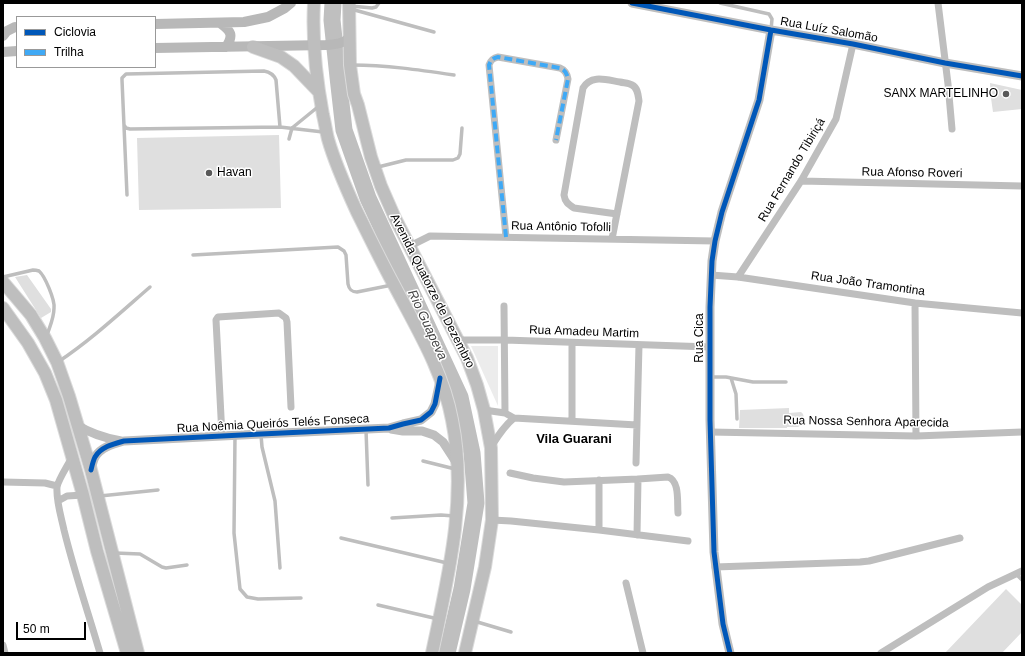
<!DOCTYPE html>
<meta charset="utf-8">
<style>
body{margin:0}
#map{position:relative;width:1025px;height:656px;overflow:hidden;background:#fff;font-family:Helvetica,sans-serif}
canvas{display:block}
.frame{position:absolute;inset:0;border:4px solid #000;pointer-events:none}
.legend{position:absolute;left:16px;top:16px;width:140px;height:52px;box-sizing:border-box;background:#fff;border:1px solid #999;margin:0;padding:5px 7px;list-style:none;font-size:12px;color:#000}
.legend li{display:flex;align-items:center;gap:8px;height:20px}
.legend b{width:20px;border:1px solid #999}
.scale{position:absolute;left:16px;top:622px;width:70px;height:18px;box-sizing:border-box;border:2px solid #000;border-top:0;padding-left:5px;font-size:12px;line-height:14px;white-space:nowrap;color:#000;-webkit-text-stroke:3px #fff;paint-order:stroke}
</style>
<div id="map">
<canvas width="1025" height="656"></canvas>
<div class="frame"></div>
<ul class="legend">
<li><b style="height:5px;background:#0057b8"></b>Ciclovia</li>
<li><b style="height:5px;background:#3fa9f5"></b>Trilha</li>
</ul>
<div class="scale">50 m</div>
</div>
<script>
const ctx = document.querySelector('canvas').getContext('2d');
ctx.lineJoin = 'round';
function paint(path, color) {
  ctx.fillStyle = color;
  ctx.fill(path, 'evenodd');
}
function trace(path, color, width, dash) {
  ctx.strokeStyle = color;
  ctx.lineWidth = width;
  ctx.lineCap = dash ? 'butt' : 'round';
  ctx.setLineDash(dash || []);
  ctx.stroke(path);
}
function drawText(font, color, halo, rows, align = 'center') {
  ctx.font = font + ' Helvetica,sans-serif';
  ctx.lineWidth = 3;
  ctx.setLineDash([]);
  ctx.textBaseline = 'middle';
  ctx.strokeStyle = halo;
  ctx.fillStyle = color;
  for (const [text, x, y, turn = 0] of rows) {
    ctx.save();
    ctx.translate(x, y);
    ctx.rotate((+turn || 0) * Math.PI / 180);
    ctx.textAlign = isNaN(turn) ? turn : align;
    if (halo) ctx.strokeText(text, 0, 0);
    ctx.fillText(text, 0, 0);
    ctx.restore();
  }
}
const green = new Path2D(`
 M471 346H498V406Z`);
const river = new Path2D(`
 M333 3 332 20 338 77 344 130 368 198 460 397 472 453 476 503 462 589 447 653`);
const building = new Path2D(`
 M990 83 1022 90V109L993 112 991 98Z
 M279 135 281 208 139 210 137 138Z
 M27 275 51 309V312L41 318 15 277Z
 M789 408V413L801 412 803 414 804 418V422L801 425 798 427H787V428H739L740 410Z
 M1006 589 1022 605V632L1002 653H945Z`);
const service = new Path2D(`
 M720 3 769 14 772 19 771 30
 M351 6 372 8 376 7 379 3
 M351 9 434 32
 M352 65C386 65 420 70 454 75
 M124 125 126 128 130 129 280 127 323 132
 M289 139 292 128 319 106
 M378 167 406 160H453L458 158 460 154 462 128
 M127 195 122 80V78L126 74 264 71C270 72 274 75 276 80L280 127
 M193 255 338 247 344 251 346 255 348 284C349 289 351 292 357 292L392 285
 M3 277 33 270C36 270 36 270 39 271 45 276 55 300 54 308 54 318 50 326 47 335
 M58 362C91 340 120 313 150 287
 M711 377H726L753 382H786
 M731 378 736 394 737 419
 M366 430 368 485
 M261 435 262 447 275 501 280 568
 M235 436 234 533 240 589 247 597 258 599 301 598
 M423 461 455 469
 M100 496 158 490
 M392 518 441 515 454 516
 M341 538 447 563
 M115 553 140 554 162 567 166 568 187 565
 M1016 574 1022 580
 M378 605 438 619
 M474 621 511 632`);
const minor = new Path2D(`
 M938 3 948 84 952 129
 M801 181 1022 186
 M506 237 489 65C491 60 493 58 498 57L560 68C565 70 567 73 568 79L556 140
 M612 239 639 101C638 95 638 88 632 85 629 83 624 83 620 82 607 80 591 74 583 88L564 195C565 202 568 204 574 208L617 214
 M410 246 430 236 715 241
 M711 275 738 277 915 303 1022 313
 M738 277 801 181 836 119 853 44
 M915 303 916 436
 M504 306 505 413
 M458 340H505L710 347
 M572 343V421
 M484 410 505 413 514 418 637 425
 M710 432 916 436 1022 432
 M222 436 216 320 218 317 279 313 286 318 287 322 291 407
 M491 447C498 436 504 426 514 418
 M72 457C68 465 58 480 57 487 56 501 61 516 64 530 74 571 88 612 100 653
 M636 463 639 345
 M510 473 533 478 564 482 638 479 637 535
 M638 479 668 477C680 481 677 502 678 513
 M599 480V530
 M3 482 45 483 57 486
 M58 501 67 496 83 495
 M492 520 511 521 599 530 688 541
 M715 567 860 562 869 561 960 538
 M626 583 643 653
 M3 645 5 653
 M881 653 988 587 1022 571`);
const tertiary = new Path2D(`
 M632 3 771 30 853 44 945 63 1022 76
 M77 425C91 434 105 438 121 441
 M391 429 403 431H422L434 435 443 442 456 462
 M91 470C92 466 93 461 95 457 101 447 113 444 124 441L261 434 389 428 403 424 421 420 431 412 435 404 440 381
 M730 653 723 624 714 552 710 420V307L712 261 715 241 722 212 759 100 771 30`);
const secondary = new Path2D(`
 M220 23C231 31 234 35 226 47
 M155 24 244 22 268 17 285 8 291 3
 M3 36 7 31 15 27
 M155 48 326 45C335 44 343 44 349 38
 M3 52 17 51`);
const primary = new Path2D(`
 M314 3C312 41 316 78 323 115 325 123 326 131 328 139 335 164 346 188 357 212 369 236 381 261 394 285 417 329 443 371 452 420 468 498 448 577 432 653
 M349 3 350 65 354 94 358 105 371 157 381 186 395 218 467 358 477 385 484 410 491 448 492 520 485 567 465 653
 M253 47 281 57 294 66 319 92
 M3 282 31 315 45 338 57 362 69 396 91 470 138 653
 M3 308 28 343 45 373 56 400 83 495 97 551 127 653`);
const quiet = new Path2D(`
 M506 237 489 65C491 60 493 58 498 57L560 68C565 70 567 73 568 79L556 140`);
const cycleway = new Path2D(`
 M632 3 771 30 853 44 945 63 1022 76
 M91 470C92 466 93 461 95 457 101 447 113 444 124 441L261 434 389 428 403 424 421 420 431 412 435 404 440 378
 M730 653 723 624 714 552 710 420V307L712 261 715 241 722 212 759 100 771 30`);
const markers = [
 [1006,94,4,"#595959"],
 [209,173,4,"#595959"]
];
const streetNames = [
 ["Rua Luíz Salomão",829,30,10],
 ["Rua Fernando Tibiriçá",792,170,-59],
 ["Rua Afonso Roveri",912,173,1],
 ["Rua Antônio Tofolli",561,227,1],
 ["Rua João Tramontina",868,284,8],
 ["Avenida Quatorze de Dezembro",432,291,63],
 ["Rua Amadeu Martim",584,332,2],
 ["Rua Cica",700,338,-90],
 ["Rua Nossa Senhora Aparecida",866,422,1],
 ["Rua Noêmia Queirós Telés Fonseca",273,424,-3]
];
const poiNames = [
 ["SANX MARTELINHO",998,94],
 ["Havan",217,173,"left"]
];
const waterNames = [
 ["Rio Guapeva",427,325,65]
];
const neighbourhoodNames = [
 ["Vila Guarani",574,439]
];
paint(green, '#ececec');
trace(river, '#bfbfbf', 17);
paint(building, '#dfdfdf');
trace(primary, '#dbdbdb', 14);
trace(service, '#bebebe', 3.5);
trace(minor, '#bebebe', 7);
trace(tertiary, '#bebebe', 9);
trace(secondary, '#b8b8b8', 10);
trace(primary, '#bebebe', 12);
trace(quiet, '#3fa9f5', 4, [8, 4]);
trace(cycleway, '#0057b8', 5);
for (const [x, y, r, color] of markers) {
  const dot = new Path2D();
  dot.arc(x, y, r, 0, 2 * Math.PI);
  ctx.fillStyle = color;
  ctx.fill(dot);
  trace(dot, '#fff', 1.5);
}
drawText('12px', '#000', '#fff', streetNames);
drawText('12px', '#000', '#fff', poiNames, 'right');
drawText('italic 13px', '#444', '#fff', waterNames);
drawText('bold 13px', '#000', '#fff', neighbourhoodNames);
</script>
